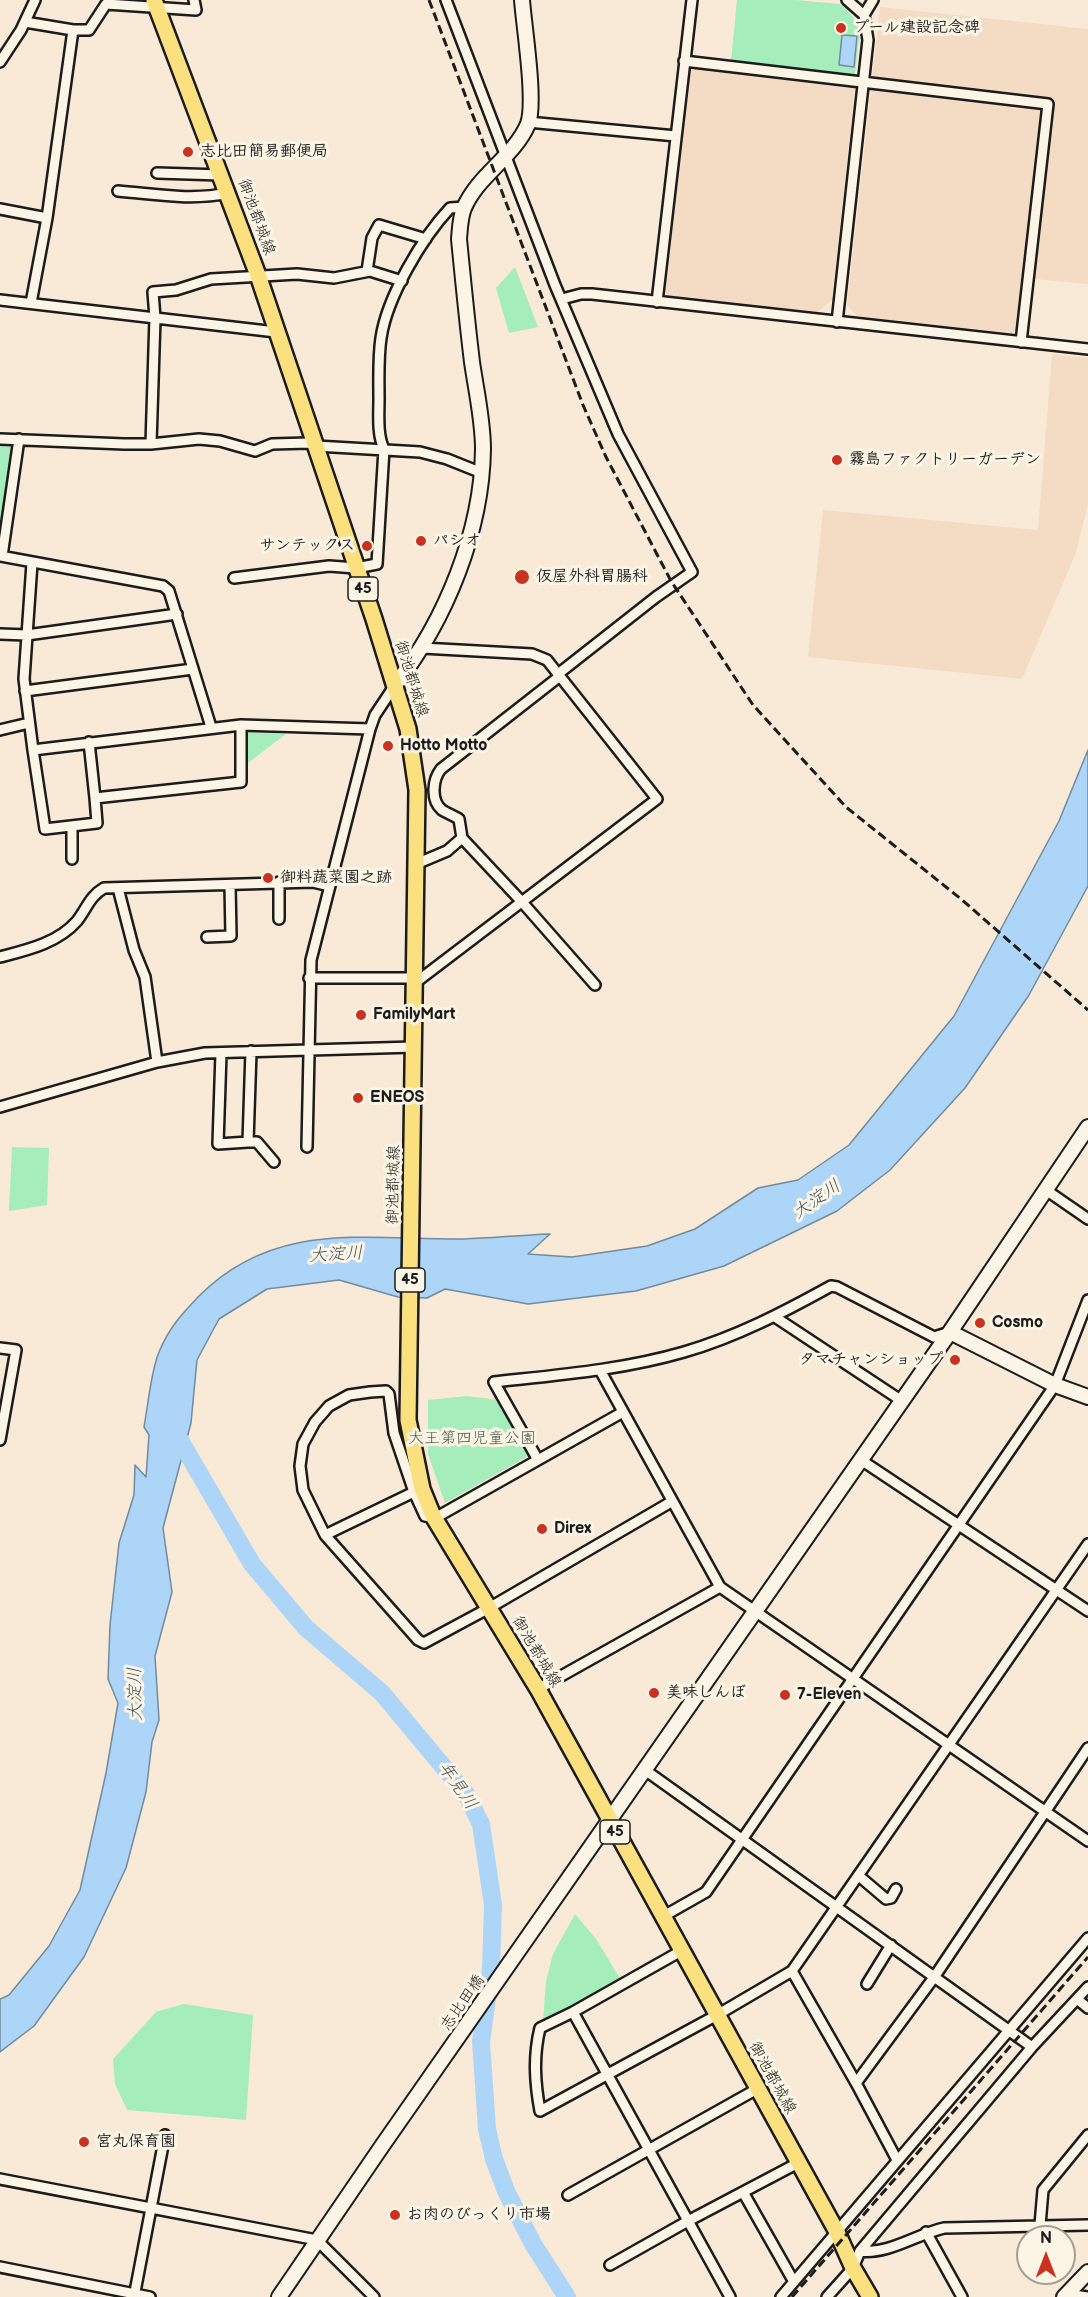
<!DOCTYPE html>
<meta charset="utf-8">
<style>
body{margin:0}
#map{position:relative;width:1088px;height:2297px;overflow:hidden;background:#f8ead6;font-family:"Balsamiq Sans",sans-serif}
canvas{display:block}
.north{position:absolute;left:1016px;top:2225px;width:60px;height:60px;box-sizing:border-box;background:#fcf5e5;border:2px solid #a29e95;border-radius:50%;rotate:0deg;font-size:16px;font-weight:700;line-height:24px;text-align:center;color:#1c1c1c}
.north::after{content:'';display:block;margin:auto;width:21px;height:27px;background:#c8321e;clip-path:polygon(50% 0,100% 100%,50% 72%,0 100%)}
</style>
<div id="map">
<canvas width="1088" height="2297"></canvas>
<div class="north">N</div>
</div>
<script>
const ctx = document.querySelector('canvas').getContext('2d');
ctx.lineJoin = 'round';
function paint(path, color) {
  ctx.fillStyle = color;
  ctx.fill(path, 'evenodd');
}
function trace(path, color, width, dash) {
  ctx.strokeStyle = color;
  ctx.lineWidth = width;
  ctx.lineCap = dash ? 'butt' : 'round';
  ctx.setLineDash(dash || []);
  ctx.stroke(path);
}
function drawText(font, color, halo, rows, align = 'center') {
  ctx.font = font + ' "Balsamiq Sans","Klee One",sans-serif';
  ctx.lineWidth = 6;
  ctx.setLineDash([]);
  ctx.textBaseline = 'middle';
  ctx.strokeStyle = halo;
  ctx.fillStyle = color;
  for (const [text, x, y, turn = 0] of rows) {
    ctx.save();
    ctx.translate(x, y);
    ctx.rotate((+turn || 0) * Math.PI / 180);
    ctx.textAlign = isNaN(turn) ? turn : align;
    if (halo) ctx.strokeText(text, 0, 0);
    ctx.fillText(text, 0, 0);
    ctx.restore();
  }
}
const built = new Path2D(`
 M880 7 1088 29V284L1024 278 1019 327 1011 334 857 316 847 305Z
 M695 67 855 87 832 300 817 313 665 296 690 71Z
 M1052 354 1088 358V505L1075 555 1022 679 808 657 823 510 1038 530Z`);
const green = new Path2D(`
 M737 0H796L839 4 846 9 857 22 860 30 855 75 731 62Z
 M515 267 538 327 509 333 496 288Z
 M0 442H13L15 446 3 527 0 526Z
 M247 732 286 734 244 766V734Z
 M12 1147 49 1148 47 1205 9 1211Z
 M467 1396 499 1400 530 1455 445 1503 428 1454V1400Z
 M575 1914 596 1939 621 1980 543 2022 546 1981 553 1954Z
 M184 2004 253 2015 246 2120 127 2110 115 2084 113 2059 156 2012Z`);
const water = new Path2D(`
 M842 35 857 36 854 67 839 65Z
 M1088 750V886L1029 995 965 1088 890 1170 837 1211 724 1266 636 1291 528 1304 445 1289 427 1298 398 1297 339 1280 267 1289 219 1319 197 1360 191 1423 163 1528 172 1592 155 1656 159 1720 152 1742 146 1792 126 1868 84 1957 34 2026 0 2052V1999L9 1995 49 1946 80 1890 106 1773 118 1703 108 1679 110 1625 119 1543 134 1495 135 1465 146 1477 149 1435 144 1427C148 1405 151 1371 159 1352 169 1328 181 1315 198 1297 275 1219 366 1240 464 1239 492 1238 521 1235 550 1234L528 1254 572 1257 647 1246 695 1229 758 1188 798 1180 849 1145 954 1016 1059 821Z`);
const river = new Path2D(`
 M174 1430 252 1564 306 1628 382 1693 466 1794 481 1824 493 1905 491 1969 481 2042 487 2129 494 2159 506 2191 533 2244 567 2297`);
const street = new Path2D(`
 M446 0 555 285 618 434 692 572 656 597 558 674
 M864 15 873 0
 M25 22 73 30H89L106 4 196 10 194 0
 M684 61 1048 104 1021 342
 M0 62 21 30 35 0
 M528 122 676 136
 M157 173 221 175
 M118 191C155 194 191 201 228 193
 M0 209 47 218
 M367 271 372 238 379 225 426 239
 M562 299 581 294H592L1088 349
 M0 300 276 332
 M657 302 692 0
 M31 303 47 218 73 30
 M837 322 868 40 864 15 847 0
 M0 439 124 444H151L199 439 220 441 255 451 272 444 308 443 316 446 420 452 447 459 482 473
 M151 444 155 318 153 292 176 290 211 279 297 274 334 278 370 271 402 281
 M0 556 163 586 169 591 211 727
 M2 556 19 439
 M32 563 24 679 33 750 241 725 370 729
 M234 578 329 566 356 568 377 564 384 449C377 435 379 414 379 399 379 379 378 358 381 338 387 297 422 238 450 208L464 207
 M0 634 27 635 177 614
 M560 676 441 769C433 779 430 800 442 810 447 813 454 816 459 819L462 838 522 902 595 985
 M25 691 193 669
 M0 730 29 723
 M89 742 95 798 241 782V725
 M33 750 45 829 97 823 95 798
 M72 826V859
 M416 864 447 851 462 838
 M279 882V919
 M118 888 134 950 145 977 157 1062
 M207 937 231 936 230 885
 M0 957C27 950 58 943 77 921 87 908 90 896 104 888L313 882 330 886
 M309 978H415
 M415 983 657 799 547 660 532 654 422 648
 M251 1051 248 1142H257L274 1162
 M221 1053 218 1144 248 1142
 M0 1107 157 1062 205 1053 414 1047
 M307 1147 311 960 370 729 375 715 395 685
 M1046 1190 1088 1219
 M775 1317 902 1401
 M0 1348 16 1350 0 1440
 M600 1370 720 1587 1088 1841
 M538 1460 494 1382C558 1375 622 1370 684 1352 736 1337 784 1312 831 1286L837 1287 934 1337 950 1332
 M861 1460 1088 1611
 M414 1492 425 1516 435 1518 623 1412
 M325 1535 414 1492 394 1433 389 1394 386 1391 370 1392 349 1395 329 1406 315 1422 303 1444 300 1466 303 1490 325 1535 418 1640 424 1643 489 1608 671 1502
 M538 1689 720 1587
 M645 1770 1032 2047
 M859 1876 886 1899 891 1898 896 1889
 M662 1917 706 1892 1055 1385 1088 1300
 M681 1951 573 2012 730 2297
 M792 1971 856 2083 897 2160
 M867 1984 891 1945
 M1077 1999 1088 2008
 M573 2012 540 2028C533 2057 535 2083 540 2111L717 2015 792 1971 1088 1544
 M856 2083 935 1976 1088 1748
 M0 2179 317 2240 374 2297
 M743 2192 794 2282
 M568 2195 757 2089
 M1040 2225 1043 2190 1088 2135
 M926 2232 962 2297
 M860 2251C888 2255 917 2234 944 2228L1088 2225
 M610 2265 688 2221 798 2163
 M0 2267 150 2297
 M1067 2294 1088 2297
 M134 2297 165 2135
 M781 2297 1088 1938
 M827 2297 853 2268 860 2251 1032 2047 1088 1987`);
const secondary = new Path2D(`
 M395 685C446 620 482 531 483 449 483 420 476 390 472 362 467 321 463 280 459 239 460 228 460 218 464 208 478 175 514 157 528 124 536 101 524 27 522 0
 M950 1332 1055 1385 1088 1397
 M279 2297 382 2146 950 1332 1088 1127
 M1064 2297 1088 2272`);
const primary = new Path2D(`
 M154 0 259 278 374 619 408 729 417 790 408 1420 422 1489 433 1516 538 1689 837 2232 853 2268 870 2297`);
const rail = new Path2D(`
 M429 0 583 405 606 457 671 581 753 705 846 807 961 899 1088 1010
 M792 2297 1088 1957`);
const markers = [
 [841,28,6,"#c8321e"],
 [188,152,6,"#c8321e"],
 [837,460,6,"#c8321e"],
 [421,541,6,"#c8321e"],
 [367,546,6,"#c8321e"],
 [522,577,8,"#c8321e"],
 [388,746,6,"#c8321e"],
 [268,878,6,"#c8321e"],
 [361,1015,6,"#c8321e"],
 [358,1098,6,"#c8321e"],
 [980,1323,6,"#c8321e"],
 [955,1360,6,"#c8321e"],
 [542,1529,6,"#c8321e"],
 [654,1693,6,"#c8321e"],
 [785,1695,6,"#c8321e"],
 [84,2142,6,"#c8321e"],
 [395,2215,6,"#c8321e"]
];
const shields = [
 [363,589,30],
 [410,1280,30],
 [615,1832,30]
];
const shieldNames = [
 ["45",363,589],
 ["45",410,1280],
 ["45",615,1832]
];
const poiNames = [
 ["プール建設記念碑",853,28],
 ["志比田簡易郵便局",200,152],
 ["霧島ファクトリーガーデン",849,460],
 ["パシオ",433,541],
 ["サンテックス",355,546,"right"],
 ["仮屋外科胃腸科",536,577],
 ["Hotto Motto",400,746],
 ["御料蔬菜園之跡",280,878],
 ["FamilyMart",373,1015],
 ["ENEOS",370,1098],
 ["Cosmo",992,1323],
 ["タマチャンショップ",943,1360,"right"],
 ["Direx",554,1529],
 ["美味しんぼ",666,1693],
 ["7-Eleven",797,1695],
 ["宮丸保育園",96,2142],
 ["お肉のびっくり市場",407,2215]
];
const streetNames = [
 ["御池都城線",256,217,70],
 ["御池都城線",411,679,73],
 ["御池都城線",394,1185,-89],
 ["御池都城線",536,1652,59],
 ["志比田橋",463,2003,-55],
 ["御池都城線",772,2078,61]
];
const parkNames = [
 ["大王第四児童公園",472,1439]
];
const waterNames = [
 ["大淀川",817,1200,-35],
 ["大淀川",336,1255,-3],
 ["大淀川",136,1694,-91],
 ["年見川",457,1786,55]
];
paint(built, '#f4dcc4');
paint(green, '#a5edbb');
paint(water, '#acd5f7');
trace(water, '#728b9f', 1.5);
trace(river, '#acd5f7', 18);
trace(street, '#1c1c1c', 14);
trace(secondary, '#1c1c1c', 18);
trace(primary, '#1c1c1c', 20);
trace(street, '#fcf5e5', 9);
trace(secondary, '#fcf5e5', 14);
trace(primary, '#fbe080', 15);
trace(rail, '#1c1c1c', 3, [9, 4.5]);
for (const [x, y, r, color] of markers) {
  const dot = new Path2D();
  dot.arc(x, y, r, 0, 2 * Math.PI);
  ctx.fillStyle = color;
  ctx.fill(dot);
  trace(dot, '#fcf5e5', 2);
}
for (const [x, y, w] of shields) {
  const box = new Path2D();
  box.roundRect(x - w / 2, y - 12, w, 24, 4.5);
  ctx.fillStyle = '#fcf5e5';
  ctx.fill(box);
  trace(box, '#1c1c1c', 1.5);
}
drawText('bold 15px', '#1c1c1c', null, shieldNames);
drawText('bold 16px', '#1c1c1c', '#fcf5e5', poiNames, 'left');
drawText('16px', '#1c1c1c', '#fcf5e5', streetNames);
drawText('16px', '#455b4c', '#fcf5e5', parkNames);
drawText('italic 18px', '#47545e', '#fcf5e5', waterNames);
</script>
